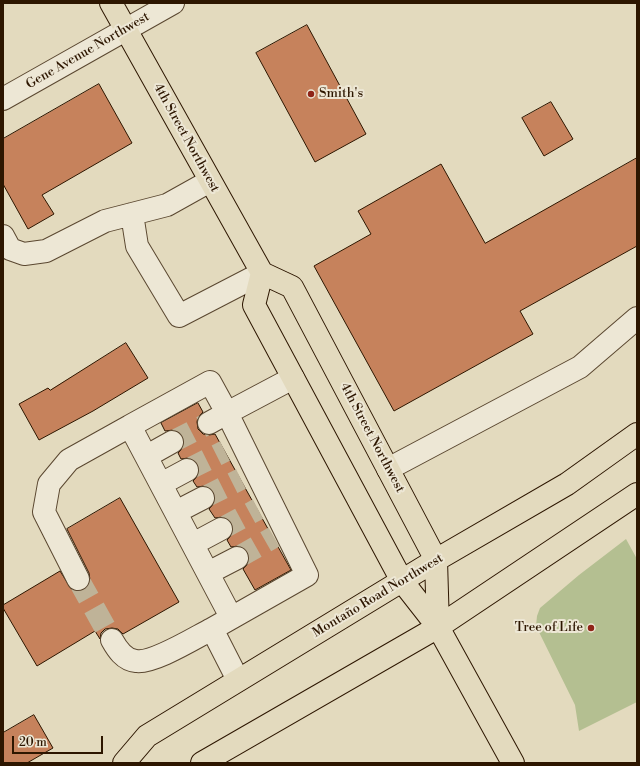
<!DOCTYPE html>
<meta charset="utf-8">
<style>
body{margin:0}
#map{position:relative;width:640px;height:766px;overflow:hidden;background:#e3dabe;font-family:"Libre Bodoni",serif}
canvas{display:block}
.frame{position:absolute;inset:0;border:4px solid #2d1600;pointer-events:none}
.scale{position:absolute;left:12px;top:736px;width:91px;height:18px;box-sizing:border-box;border:2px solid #2d1600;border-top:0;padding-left:5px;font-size:12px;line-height:14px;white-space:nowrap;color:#2d1600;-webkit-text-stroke:3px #ede7d5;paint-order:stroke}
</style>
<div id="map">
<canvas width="640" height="766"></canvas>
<div class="frame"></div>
<div class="scale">20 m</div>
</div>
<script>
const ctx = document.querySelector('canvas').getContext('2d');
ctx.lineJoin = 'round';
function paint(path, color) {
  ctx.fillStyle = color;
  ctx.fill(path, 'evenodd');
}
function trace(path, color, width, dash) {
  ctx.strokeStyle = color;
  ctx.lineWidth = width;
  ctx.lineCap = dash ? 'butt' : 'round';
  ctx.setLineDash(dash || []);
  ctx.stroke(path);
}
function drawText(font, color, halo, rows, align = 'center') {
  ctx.font = font + ' "Libre Bodoni",serif';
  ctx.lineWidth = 4;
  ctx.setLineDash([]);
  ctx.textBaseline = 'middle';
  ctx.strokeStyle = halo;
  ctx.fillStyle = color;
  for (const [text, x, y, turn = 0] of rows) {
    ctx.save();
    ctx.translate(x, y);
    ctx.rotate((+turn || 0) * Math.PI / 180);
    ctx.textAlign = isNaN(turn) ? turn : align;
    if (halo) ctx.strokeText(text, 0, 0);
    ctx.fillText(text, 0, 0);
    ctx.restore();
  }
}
const green = new Path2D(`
 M626 539 637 559V702L579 731 575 705 536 626 537 616 540 608 579 575Z`);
const building = new Path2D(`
 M307 25 366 134 315 162 256 53Z
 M99 84 132 143 42 195 54 214 28 229 3 184V139Z
 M551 102 573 139 544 156 522 118Z
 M637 158V246L520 311 533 334 394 411 314 266 371 234 358 211 441 164 485 243Z
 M126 343 148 378 93 411 39 440 19 404 48 388 50 390Z
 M198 403 203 412 198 417 197 422 198 429 203 434 209 435 215 434 291 570 255 590 243 569 248 564 249 559 248 552 243 547 238 546 231 547 227 540 231 536 233 530 232 523 227 518 222 517 215 518 209 509 214 504 215 499 214 492 209 487 204 486 197 487 193 481 198 476 199 471 198 464 193 459 188 458 181 459 178 453 182 449 184 443 183 436 178 431 173 430 165 431 161 423Z
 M120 498 179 602 123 634 118 629 112 628 105 629 101 633 100 639 95 631 37 666 3 608V605L60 571 72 590 77 591 83 590 88 586 90 580 89 573 67 529Z
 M34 715 53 748 27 763H3V733Z`);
const minorTunnel = new Path2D(`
 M172 442 209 423
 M187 470 225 451
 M203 498 241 479
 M221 529 258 509
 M237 558 274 537
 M78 579 112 640`);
const minor = new Path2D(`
 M3 99 173 3
 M132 214 137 246 179 316 262 273
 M3 236 10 249 24 254 46 251 105 221 167 205 210 181
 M209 423 227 413 210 382 130 426 231 617
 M147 456 172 442
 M388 469 580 367 637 318
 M161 484 187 470
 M176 512 203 498
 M193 544 221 529
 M208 573 237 558
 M78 579 44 512 49 484 69 460 130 426
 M112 640C117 649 124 660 136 661 153 664 196 637 212 629
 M238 680 212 629 307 575 227 413 293 378`);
const major = new Path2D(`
 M111 3 262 273 292 287 436 560 438 627
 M262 273 254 305 402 581 438 627 513 763
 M124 763 147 736 436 560 567 484 637 434
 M202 763 438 627 637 494`);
const markers = [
 [311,94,4,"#8f2418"],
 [591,628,4,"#8f2418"]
];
const streetNames = [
 ["Gene Avenue Northwest",88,51,-30],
 ["4th Street Northwest",186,138,61],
 ["4th Street Northwest",372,438,62],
 ["Montaño Road Northwest",378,596,-31]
];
const poiNames = [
 ["Smith's",319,94],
 ["Tree of Life",583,628,"right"]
];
paint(green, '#b4bf91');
paint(building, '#c6825c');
trace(building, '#2d1600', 1);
trace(minorTunnel, '#bfb398', 22, [22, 11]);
trace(minor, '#5a4730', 24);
trace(major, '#2d1600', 24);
trace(minor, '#ede7d5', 22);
trace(major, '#e3dabe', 22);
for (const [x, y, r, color] of markers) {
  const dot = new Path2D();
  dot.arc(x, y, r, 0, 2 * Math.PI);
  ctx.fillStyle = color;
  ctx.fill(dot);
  trace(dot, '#ede7d5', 1.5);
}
drawText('13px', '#2d1600', '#ede7d5', streetNames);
drawText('13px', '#2d1600', '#ede7d5', poiNames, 'left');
</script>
